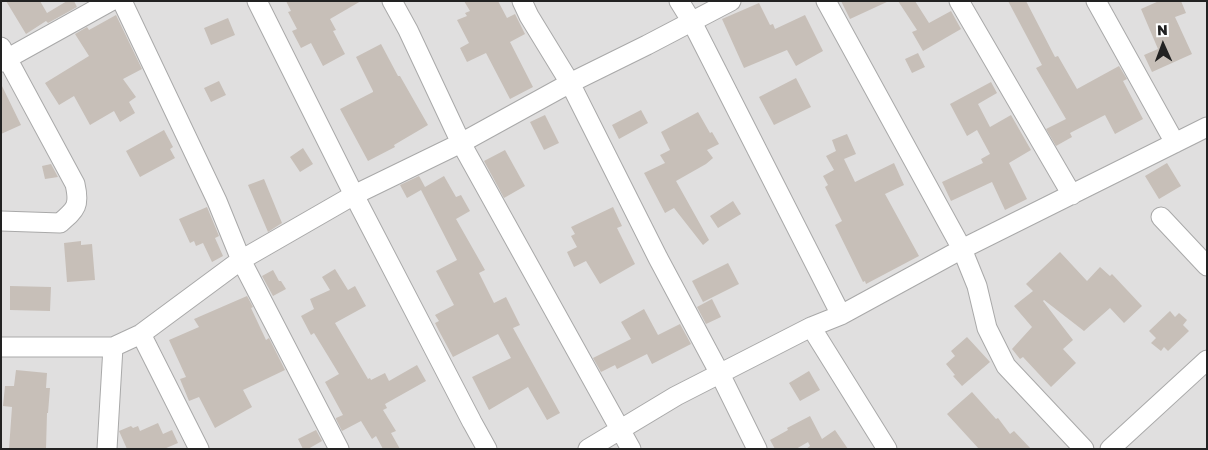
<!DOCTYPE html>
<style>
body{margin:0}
#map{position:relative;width:1208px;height:450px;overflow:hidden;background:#f2efe9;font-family:"Golos Text",sans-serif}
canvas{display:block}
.frame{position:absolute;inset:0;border:2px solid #222;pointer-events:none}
.north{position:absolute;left:1138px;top:20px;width:50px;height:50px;-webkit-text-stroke:4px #fff;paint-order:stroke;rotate:358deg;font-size:14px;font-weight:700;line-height:20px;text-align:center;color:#222}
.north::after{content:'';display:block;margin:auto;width:18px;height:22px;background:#222;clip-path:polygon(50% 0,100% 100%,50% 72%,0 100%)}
</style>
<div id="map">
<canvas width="1208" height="450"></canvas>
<div class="frame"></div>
<div class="north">N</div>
</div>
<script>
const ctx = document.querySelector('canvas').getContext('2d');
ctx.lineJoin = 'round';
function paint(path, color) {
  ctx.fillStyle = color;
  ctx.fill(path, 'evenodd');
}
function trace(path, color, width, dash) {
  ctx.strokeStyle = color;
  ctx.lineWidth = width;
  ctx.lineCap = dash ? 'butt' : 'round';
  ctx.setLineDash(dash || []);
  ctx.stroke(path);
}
const residential = new Path2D(`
 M1 1H1207V449H1Z`);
const building = new Path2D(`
 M6 1H40L47 13 67 1H74L77 7 48 23 46 21 26 34Z
 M286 1H361L330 19 336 30 333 31 345 54 323 66 311 43 301 48 292 31 297 29 288 12 291 11Z
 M464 1H498L507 18 515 14 525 34 510 42 533 87 510 99 486 53 467 62 460 48 469 43 457 20 467 16 465 13 470 11Z
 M841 1H889L850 19Z
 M898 1H915L929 23 951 11 961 29 923 51 912 32 917 30Z
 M1008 1H1026L1055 57 1058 56 1077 89 1119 66 1127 79 1123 81 1143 119 1115 134 1105 115 1070 133 1072 137 1056 146 1046 129 1066 119 1036 68 1042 65Z
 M1159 1H1181L1186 13 1175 17 1192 54 1152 72 1144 55 1158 49 1141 9Z
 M759 3 770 25 773 24 775 29 805 15 823 51 796 66 787 50 744 68 722 19Z
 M116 15 142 69 123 79 136 97 129 102 135 113 120 122 114 111 90 125 74 96 59 105 45 83 89 56 75 34 87 27 89 30Z
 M228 18 235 35 211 45 204 28Z
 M381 44 398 76H400L428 125 394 145 395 147 368 161 340 109 373 92V91L356 57Z
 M918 53 925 67 912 73 905 59Z
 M796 78 811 107 774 125 759 97Z
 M219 81 226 95 211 102 204 88Z
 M991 82 997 93 978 104 990 127 1011 115 1031 150 1009 163 1027 199 1005 210 992 182 951 201 942 182 983 163 981 159 990 154 977 130 967 136 950 104Z
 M1 84 21 125 1 134Z
 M641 110 648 123 619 139 612 125Z
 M698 112 710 133 712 132 719 144 707 150 713 158 706 164 676 181 709 240 703 245 674 208 665 213 644 173 665 163 660 155 670 150 661 132Z
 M545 115 559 143 544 150 530 122Z
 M164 130 173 147 170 149 175 158 140 177 126 151Z
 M847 134 856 154 844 159 855 182 894 163 904 185 885 194 919 256 866 284 865 281 863 282 835 225 842 221 825 187 828 185 823 176 834 170 826 156 836 151 832 140Z
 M303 148 313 164 300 172 290 157Z
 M505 150 525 186 504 198 484 161Z
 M1167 163 1181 186 1159 199 1145 176Z
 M51 164 58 177 45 179 42 166Z
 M419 176 425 187 444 176 456 197 461 195 470 211 456 219 485 270 479 273 494 303 506 297 520 325 513 328 560 413 547 420 528 387 489 410 472 377 511 358 498 334 453 357 439 331 435 323 439 321 435 315 454 305 436 271 457 260 421 190 407 198 400 185Z
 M264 179 282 223 268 232 248 185Z
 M733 201 741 214 718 228 710 216Z
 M207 207 219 236 215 238 223 256 212 262 203 243 196 246 194 241 190 243 179 219Z
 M613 207 622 226 617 228 635 264 600 284 586 261 574 267 567 252 577 247 571 236 575 234 571 227Z
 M81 241V245L92 244 95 280 67 282 64 243Z
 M1060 252 1087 281 1100 267 1110 276 1112 274 1142 306 1124 323 1110 308 1084 331 1044 300 1043 301 1073 340 1063 349 1076 363 1051 387 1023 357 1020 359 1012 349 1032 327 1014 306 1033 291 1026 284Z
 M728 263 739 284 703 302 692 281Z
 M335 269 348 290 355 286 366 306 335 323 368 379 370 378 371 380 385 373 389 381 417 365 426 381 385 404 387 408 383 410 396 431 391 433 400 449H383L376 436 372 439 361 421 342 431 336 419V418L343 415 325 382 339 374 314 333 311 335 301 316 314 309 310 299 330 290 322 277Z
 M273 270 279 281H281L286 289 273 296 262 276Z
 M10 286 51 287 50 311 10 310Z
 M247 296 253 307 251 308 266 340 269 338 285 370 243 390 252 407 215 428 199 397 189 401 180 379 186 377 169 340 199 327 194 319Z
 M712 299 721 317 706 324 697 307Z
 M644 309 658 335 680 324 691 344 652 364 647 354 617 369 615 365 601 372 593 358 631 339 621 322Z
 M1170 311 1175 317 1179 313 1187 320 1183 325 1189 331 1168 351 1164 347 1161 351 1151 343 1156 338 1149 331Z
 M967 337 990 362 962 386 953 376 955 375 946 364 955 356 951 351Z
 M16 370 47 373 46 388H50L48 413H47L46 449H9L12 407 3 406 5 386H14Z
 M809 371 820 390 800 401 789 383Z
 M972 392 996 419 998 418 1010 434 1014 431 1031 449H979L947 414Z
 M810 416 822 439 835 430 848 449H806L810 446 808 442 796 449H775L770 440 788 430 787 428Z
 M158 423 163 434 172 430 178 443 164 449H127L119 431 131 426 133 428 138 426 140 431Z
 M316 430 322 441 308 449H303L298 439Z`);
const street = new Path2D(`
 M122 1 217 201 241 260 339 449
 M257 1 354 195 472 422 487 449
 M392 1 408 30 461 143 631 449
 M522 1 529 16 570 83 658 258 720 374 757 449
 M679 1 692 22 841 315
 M826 1 962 249 977 286 987 328 1006 366 1084 449
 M959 1 1072 195
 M1096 1 1175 143
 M1 47 75 184C80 206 76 209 60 223L1 221
 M1 62 111 1
 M1161 217 1207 266
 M811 327 887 449
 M141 334 199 449
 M1 347H113L107 449
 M113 347 141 334 241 260 354 195 461 143 570 83 647 45 731 1
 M588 449 676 396 811 327 841 315 962 249 1207 127
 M1110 449 1207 360`);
paint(residential, '#e0dfdf');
paint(building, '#c7bfb8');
trace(street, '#a9a9a9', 21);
trace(street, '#fff', 19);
</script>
